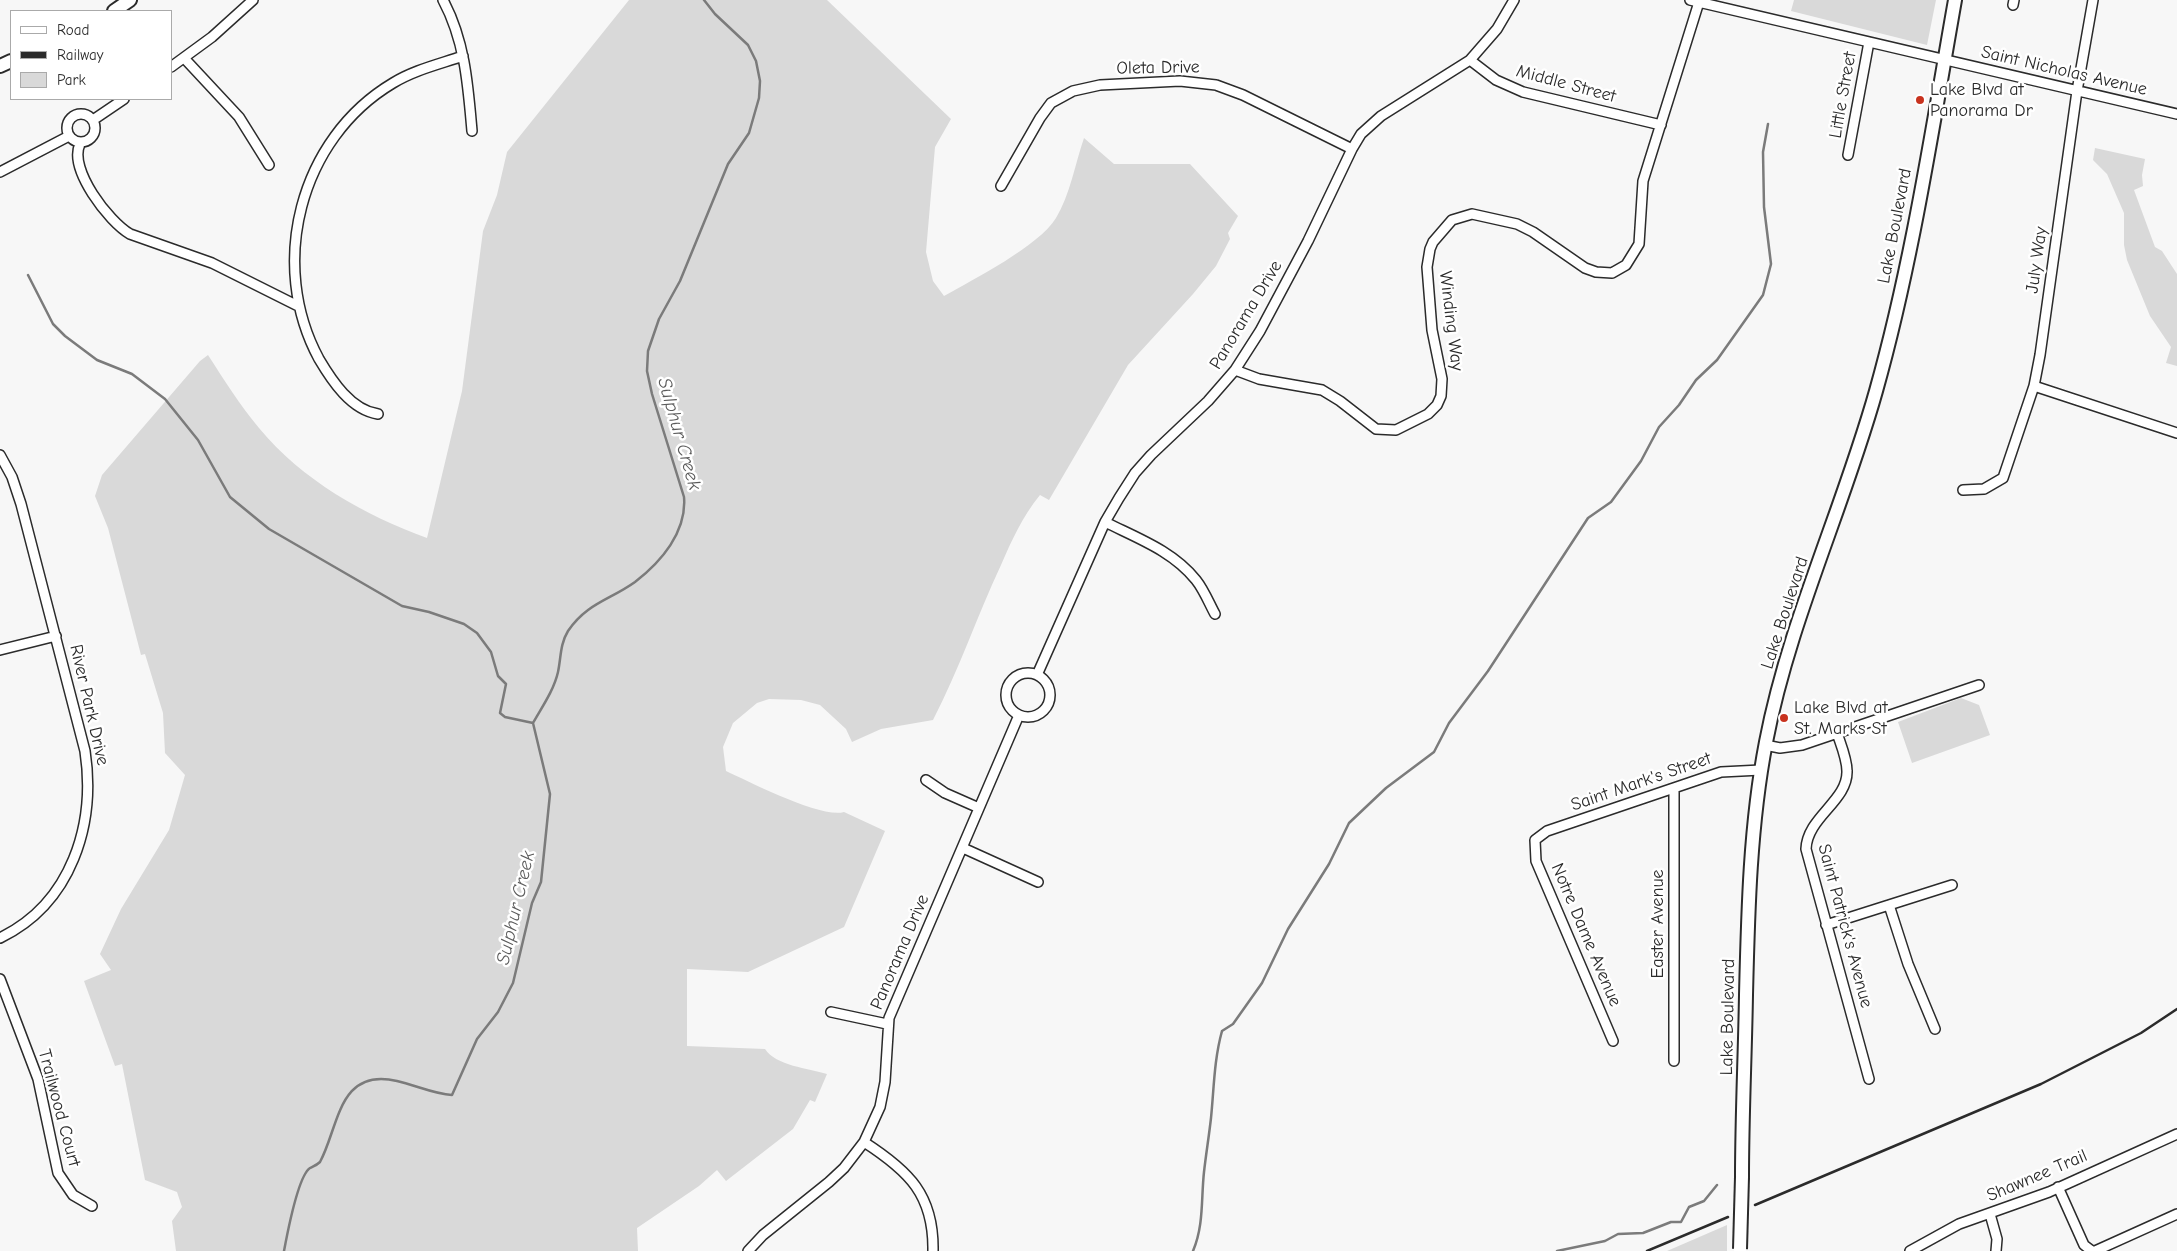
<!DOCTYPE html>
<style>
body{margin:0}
#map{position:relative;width:2177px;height:1251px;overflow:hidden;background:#f7f7f7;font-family:"Comic Neue",sans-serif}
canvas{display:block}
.legend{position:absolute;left:10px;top:10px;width:162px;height:90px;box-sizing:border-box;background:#fff;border:1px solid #aaa;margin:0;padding:6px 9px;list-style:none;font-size:15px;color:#2b2b2b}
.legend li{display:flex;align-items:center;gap:10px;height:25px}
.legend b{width:25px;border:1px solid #aaa}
</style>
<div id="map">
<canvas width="2177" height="1251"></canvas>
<ul class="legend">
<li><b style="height:6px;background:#fff"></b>Road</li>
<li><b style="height:6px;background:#2b2b2b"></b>Railway</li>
<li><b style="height:14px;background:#d9d9d9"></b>Park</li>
</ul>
</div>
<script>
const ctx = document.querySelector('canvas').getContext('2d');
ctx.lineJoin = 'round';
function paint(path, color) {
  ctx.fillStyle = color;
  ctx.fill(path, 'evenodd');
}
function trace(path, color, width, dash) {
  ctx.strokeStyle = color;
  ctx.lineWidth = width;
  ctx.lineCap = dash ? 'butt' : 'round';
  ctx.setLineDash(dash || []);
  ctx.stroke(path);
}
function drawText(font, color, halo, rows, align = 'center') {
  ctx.font = font + ' "Comic Neue",sans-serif';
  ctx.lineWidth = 5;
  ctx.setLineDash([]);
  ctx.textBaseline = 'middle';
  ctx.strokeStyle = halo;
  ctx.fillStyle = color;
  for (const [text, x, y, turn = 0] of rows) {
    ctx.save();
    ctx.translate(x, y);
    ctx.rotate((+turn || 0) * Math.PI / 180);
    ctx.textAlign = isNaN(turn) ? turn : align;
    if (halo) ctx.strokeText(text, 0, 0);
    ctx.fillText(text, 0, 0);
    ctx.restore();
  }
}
const green = new Path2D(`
 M629 0H827L951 119 935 147 926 252 933 281 944 296C974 279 1039 246 1056 218 1070 195 1075 164 1084 138L1114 164H1190L1238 216 1228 233 1230 239 1216 266 1193 294 1128 365 1049 500 1040 495C1022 517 1012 540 1001 565 977 616 959 670 933 720L881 729 852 742 846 729 820 705 801 700 769 699 757 703 733 723 723 747 726 771C750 782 822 819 844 812L885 831 844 927 748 972 687 969V1046L765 1049C776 1066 808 1068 827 1074L815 1102 810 1100 793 1129 726 1181 717 1170 699 1186 637 1228 638 1251H176L172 1221 182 1207 177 1192 145 1180 122 1064 115 1066 84 981 111 970 100 954 121 909 169 830 185 775 165 753 163 713 145 654 141 655 108 528 95 496 102 475 200 361 208 355C224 380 240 405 259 428 302 480 364 515 427 538L462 391 483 231 497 195 507 152Z
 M1794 0H1936L1927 45 1791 11Z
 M2095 148 2145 159 2142 175 2143 186 2134 190 2155 247 2162 251 2177 274V366L2166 363 2171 347 2150 316 2127 260 2124 245V213L2107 174 2093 160Z
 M1961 698 1979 705 1990 735 1912 763 1898 722Z
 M1727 1225V1251H1667Z`);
const stream = new Path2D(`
 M28 275 53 324 65 336 97 360 132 374 165 399 198 440 230 497 269 529 402 606 429 612 464 624 477 633 491 652 498 676 506 684 500 713 505 717 533 723
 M284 1251C287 1235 298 1176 310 1168 314 1166 317 1165 320 1162 339 1127 338 1067 397 1081 415 1085 434 1094 452 1095L477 1039 498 1012 513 983 532 903 541 882 550 794 533 723C542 707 554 690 558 672 561 658 560 644 568 631 587 603 610 600 635 582 661 562 687 532 684 497L652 394 647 371 648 351 659 319 680 281 728 164 749 133 759 98 760 81 756 61 748 45 715 14 704 0
 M1193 1251C1204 1225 1201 1199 1204 1172 1206 1154 1209 1136 1211 1118 1214 1088 1214 1060 1222 1031L1233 1024 1262 983 1288 929 1329 864 1349 823 1386 788 1434 752 1449 723 1488 671 1588 518 1611 502 1641 461 1659 427 1679 405 1696 380 1717 360 1763 295 1771 264 1764 207 1763 152 1768 124
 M1557 1251 1605 1241 1618 1234 1643 1233 1671 1222H1681L1689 1207 1704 1201 1717 1185`);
const street = new Path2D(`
 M443 0C465 41 468 85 472 131
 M1690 0 2177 114
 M2013 5 2014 0
 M184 58 239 117 269 165
 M1470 60 1496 80 1523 92 1661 125
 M171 67 212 37 253 0
 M67 128a14 14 0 1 1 28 0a14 14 0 1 1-28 0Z
 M93 120 124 99
 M80 144C68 169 109 222 130 234L212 263 298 306
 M1848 155 1869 42
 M0 172 69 136
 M1001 186 1040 118 1051 103 1073 91 1100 85 1180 81 1216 85 1243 95 1352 149
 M1235 370 1259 379 1322 390 1340 401 1376 429 1396 430 1428 414 1437 405 1441 396 1442 379 1432 330 1427 267 1430 249 1433 242 1452 220 1472 214 1517 224 1533 232 1585 268 1596 272 1612 273 1626 265 1639 244 1643 181 1699 2
 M2034 386 2177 433
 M378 414C351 410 332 381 319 359 268 265 299 139 393 83 414 70 440 64 463 56
 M0 455 12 477 21 504 85 751C96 824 72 903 0 938
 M1963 490 1984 489 2003 478 2034 386 2040 355 2077 91 2093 0
 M1105 522C1137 538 1173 551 1196 580 1204 590 1209 603 1215 614
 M0 650 56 636
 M1006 695a22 22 0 1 1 44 0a22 22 0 1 1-44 0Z
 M1037 675 1105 522 1119 498 1135 473 1151 455 1208 401 1235 370 1260 331 1308 241 1352 149 1361 134 1381 116 1470 60 1497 29 1514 0
 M1837 733C1841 745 1847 759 1847 771 1848 801 1807 817 1806 849L1869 1079
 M1765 745 1780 748 1802 745 1979 685
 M926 780 945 793 979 808
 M963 848 1038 882
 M1889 905 1908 964 1935 1029
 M1826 925 1952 885
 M0 979 38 1079 58 1173 73 1195 92 1206
 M831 1012 887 1024
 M1613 1041 1536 861 1535 840 1547 831 1721 772 1761 770
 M1674 1061V788
 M864 1142C909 1171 934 1195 933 1251
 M2058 1187 2084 1245 2092 1251
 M1990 1214 1997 1239 1996 1251
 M748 1251 763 1235 829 1182 844 1168 864 1142 880 1107 885 1082 889 1018 1019 715
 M1910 1251 1959 1224 2049 1192 2177 1134
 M2095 1251 2177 1214`);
const secondary = new Path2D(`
 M114 11 130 0
 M0 66 11 61
 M1742 1177C1742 1116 1745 1056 1746 995 1748 911 1750 825 1766 742 1789 622 1843 509 1876 391 1912 263 1932 130 1955 0`);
const rail = new Path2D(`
 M1755 1205 2041 1084 2141 1033 2177 1009
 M1647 1251 1728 1217`);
const secondaryBridge = new Path2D(`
 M1740 1249 1742 1177`);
const markers = [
 [1920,100,5,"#c8321e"],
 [1784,718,5,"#c8321e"]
];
const streetNames = [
 ["Oleta Drive",1158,68,-1],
 ["Saint Nicholas Avenue",2064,71,13],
 ["Middle Street",1566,84,15],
 ["Little Street",1843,95,-80],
 ["Lake Boulevard",1895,226,-79],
 ["July Way",2037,260,-82],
 ["Panorama Drive",1246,315,-59],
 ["Winding Way",1451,321,83],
 ["Lake Boulevard",1785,613,-72],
 ["River Park Drive",89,705,77],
 ["Saint Mark's Street",1641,782,-19],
 ["Easter Avenue",1658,924,-90],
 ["Saint Patrick's Avenue",1845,926,75],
 ["Notre Dame Avenue",1586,935,67],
 ["Panorama Drive",900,952,-67],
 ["Lake Boulevard",1728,1017,-89],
 ["Trailwood Court",59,1108,75],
 ["Shawnee Trail",2037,1176,-23]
];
const poiNames = [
 ["Lake Blvd at",1930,90],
 ["Panorama Dr",1930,111],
 ["Lake Blvd at",1794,708],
 ["St. Marks St",1794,729]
];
const waterNames = [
 ["Sulphur Creek",679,434,74],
 ["Sulphur Creek",516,908,-77]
];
paint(green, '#d9d9d9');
trace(stream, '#7b7b7b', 2.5);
trace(street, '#2b2b2b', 12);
trace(secondary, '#2b2b2b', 16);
trace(street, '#fff', 9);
trace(secondary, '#fff', 12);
trace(rail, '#2b2b2b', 2.5);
trace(secondaryBridge, '#2b2b2b', 16, []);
trace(secondaryBridge, '#fff', 12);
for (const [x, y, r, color] of markers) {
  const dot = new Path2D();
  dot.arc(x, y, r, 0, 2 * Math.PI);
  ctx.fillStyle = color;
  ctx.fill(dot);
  trace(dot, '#fff', 2);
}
drawText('18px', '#2b2b2b', '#fff', streetNames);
drawText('18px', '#2b2b2b', '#fff', poiNames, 'left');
drawText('italic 19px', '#5a5a5a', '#fff', waterNames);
</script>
